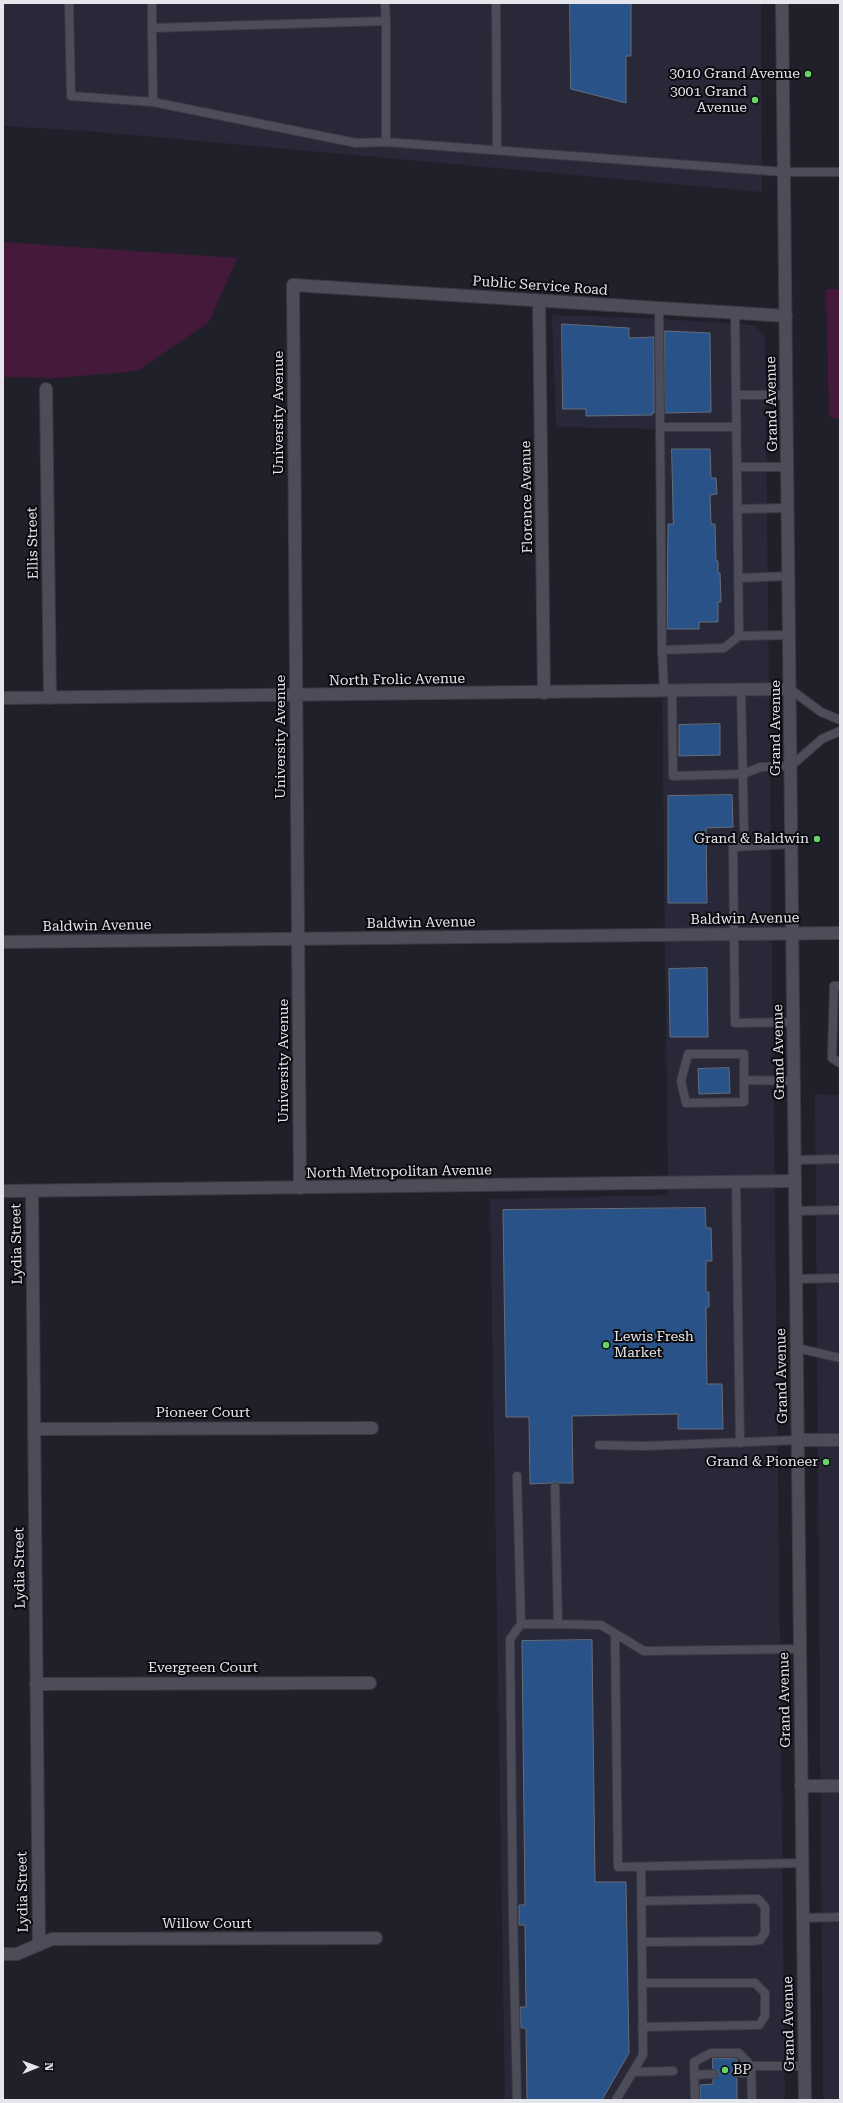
<!DOCTYPE html>
<style>
body{margin:0}
#map{position:relative;width:843px;height:2103px;overflow:hidden;background:#20202a;font-family:"Roboto Serif",serif}
canvas{display:block}
.frame{position:absolute;inset:0;border:4px solid #e5e5ec;pointer-events:none}
.north{position:absolute;left:16px;top:2047px;width:40px;height:40px;-webkit-text-stroke:3px #0a0b0f;paint-order:stroke;rotate:89deg;font-size:11px;font-weight:700;line-height:16px;text-align:center;color:#e5e5ec}
.north::after{content:'';display:block;margin:auto;width:14px;height:18px;background:#e5e5ec;clip-path:polygon(50% 0,100% 100%,50% 72%,0 100%)}
</style>
<div id="map">
<canvas width="843" height="2103"></canvas>
<div class="frame"></div>
<div class="north">N</div>
</div>
<script>
const ctx = document.querySelector('canvas').getContext('2d');
ctx.lineJoin = 'round';
function paint(path, color) {
  ctx.fillStyle = color;
  ctx.fill(path, 'evenodd');
}
function trace(path, color, width, dash) {
  ctx.strokeStyle = color;
  ctx.lineWidth = width;
  ctx.lineCap = dash ? 'butt' : 'round';
  ctx.setLineDash(dash || []);
  ctx.stroke(path);
}
function drawText(font, color, halo, rows, align = 'center') {
  ctx.font = font + ' "Roboto Serif",serif';
  ctx.lineWidth = 4;
  ctx.setLineDash([]);
  ctx.textBaseline = 'middle';
  ctx.strokeStyle = halo;
  ctx.fillStyle = color;
  for (const [text, x, y, turn = 0] of rows) {
    ctx.save();
    ctx.translate(x, y);
    ctx.rotate((+turn || 0) * Math.PI / 180);
    ctx.textAlign = isNaN(turn) ? turn : align;
    if (halo) ctx.strokeText(text, 0, 0);
    ctx.fillText(text, 0, 0);
    ctx.restore();
  }
}
const built = new Path2D(`
 M3 3H761L762 192 100 132 3 126Z
 M552 315 646 318 754 325 765 336 785 2100H505L490 1199 668 1195 659 429 556 427Z
 M815 1094 840 1095V2100H823Z`);
const green = new Path2D(`
 M3 242 237 258 209 322 137 371 55 378 3 377Z
 M826 289H840V419L829 417Z`);
const building = new Path2D(`
 M570 3H631V56H626V103L571 89Z
 M562 324 629 328V338L654 337V413H652V415L586 416V409H563Z
 M665 331 710 333 711 412 665 413Z
 M672 449H710L711 478H716L717 494 710 495 711 524H715L716 561H718V573H720L721 602H718V622H699V629H667L668 524H673Z
 M720 724V755L679 756V725Z
 M732 795 733 827 706 828 707 903H668V796Z
 M707 968 708 1037H670L669 969Z
 M729 1068 730 1093 699 1094 698 1069Z
 M705 1208 706 1228H711L712 1261H706V1292H709V1307H706L707 1384H722L723 1429H678V1414L572 1416 573 1483H559L555 1482 551 1483 530 1484 529 1417H506L503 1210Z
 M592 1640 595 1882H626L629 2053 602 2100H527L526 2028H521L520 2007H526L525 1925H519V1905H525L522 1641Z
 M713 2058 737 2059V2068L732 2070V2073L737 2078V2100H700V2085L713 2084V2079L718 2076V2071L713 2069Z`);
const service = new Path2D(`
 M69 3 71 96 153 102 356 143 386 142 784 172H840
 M152 3V28
 M496 3 497 150
 M386 21V142
 M153 102 152 28 386 21 385 3
 M659 308 662 650 664 689
 M735 313 739 636 790 635
 M737 395H787
 M660 427H737
 M737 467H788
 M738 509 788 508
 M739 578 789 576
 M662 650 724 648 739 636
 M672 689 673 776 743 774 761 767 791 766 822 739 840 731
 M741 689 744 829
 M790 689 821 712 840 720
 M792 844 733 847 735 1023 793 1022
 M840 986H834L832 1058 840 1063
 M688 1054H744V1102L686 1103 681 1081Z
 M744 1080 794 1081
 M795 1160 840 1159
 M736 1182 740 1443
 M795 1211 840 1210
 M796 1279 840 1278
 M797 1348 840 1358
 M599 1445 644 1446 797 1440
 M517 1476 521 1624
 M555 1487 558 1624 601 1625 644 1651 799 1649
 M615 1634 618 1867 802 1863
 M641 1901 758 1899 765 1907V1933L760 1940 753 1941 642 1942
 M803 1918 840 1917
 M642 1983H755L765 1993V2016L759 2025 642 2027
 M633 2072 673 2071
 M737 2073H751
 M695 2075 713 2074
 M517 2100 513 1918 510 1639 521 1624H558
 M616 2100 643 2055 641 1867
 M695 2100 694 2062 711 2053H739L751 2066
 M752 2100 751 2066H805`);
const minor = new Path2D(`
 M539 301 544 693
 M46 389 50 698
 M3 698 790 689
 M3 942 840 933
 M300 1188 293 285 786 316
 M3 1191 795 1181
 M32 1191 39 1945
 M34 1429 372 1428
 M797 1440H840
 M36 1684 370 1683
 M801 1786H840
 M3 1954H17L52 1939 376 1938`);
const secondary = new Path2D(`
 M782 3 805 2100`);
const markers = [
 [808,74,4,"#66d466"],
 [755,100,4,"#66d466"],
 [817,839,4,"#66d466"],
 [606,1345,4,"#66d466"],
 [826,1462,4,"#66d466"],
 [725,2070,4,"#66d466"]
];
const poiNames = [
 ["3010 Grand Avenue",800,74],
 ["3001 Grand",747,92],
 ["Avenue",747,108],
 ["Grand & Baldwin",809,839],
 ["Lewis Fresh",614,1337,"left"],
 ["Market",614,1353,"left"],
 ["Grand & Pioneer",818,1462],
 ["BP",733,2070,"left"]
];
const streetNames = [
 ["Public Service Road",540,286,4],
 ["Grand Avenue",772,404,-91],
 ["University Avenue",279,413,-90],
 ["Florence Avenue",527,497,-91],
 ["Ellis Street",33,543,-91],
 ["North Frolic Avenue",397,680,-1],
 ["Grand Avenue",776,728,-90],
 ["University Avenue",281,737,-90],
 ["Baldwin Avenue",745,919,-1],
 ["Baldwin Avenue",421,923,-1],
 ["Baldwin Avenue",97,926,-1],
 ["Grand Avenue",779,1052,-91],
 ["University Avenue",284,1061,-90],
 ["North Metropolitan Avenue",399,1172,-1],
 ["Lydia Street",17,1244,-91],
 ["Grand Avenue",782,1376,-91],
 ["Pioneer Court",203,1413],
 ["Lydia Street",20,1568,-91],
 ["Evergreen Court",203,1668],
 ["Grand Avenue",785,1700,-91],
 ["Lydia Street",23,1892,-91],
 ["Willow Court",207,1924],
 ["Grand Avenue",789,2024,-91]
];
paint(built, '#282838');
paint(green, '#45193a');
paint(building, '#295388');
trace(building, '#656d78', 1);
trace(service, '#3a3a43', 10);
trace(minor, '#3a3a43', 14);
trace(secondary, '#3a3a43', 14);
trace(service, '#4d4d59', 8);
trace(minor, '#4d4d59', 12);
trace(secondary, '#4d4d59', 12);
for (const [x, y, r, color] of markers) {
  const dot = new Path2D();
  dot.arc(x, y, r, 0, 2 * Math.PI);
  ctx.fillStyle = color;
  ctx.fill(dot);
  trace(dot, '#0a0b0f', 1.5);
}
drawText('14px', '#e5e5ec', '#0a0b0f', poiNames, 'right');
drawText('14px', '#e5e5ec', '#0a0b0f', streetNames);
</script>
